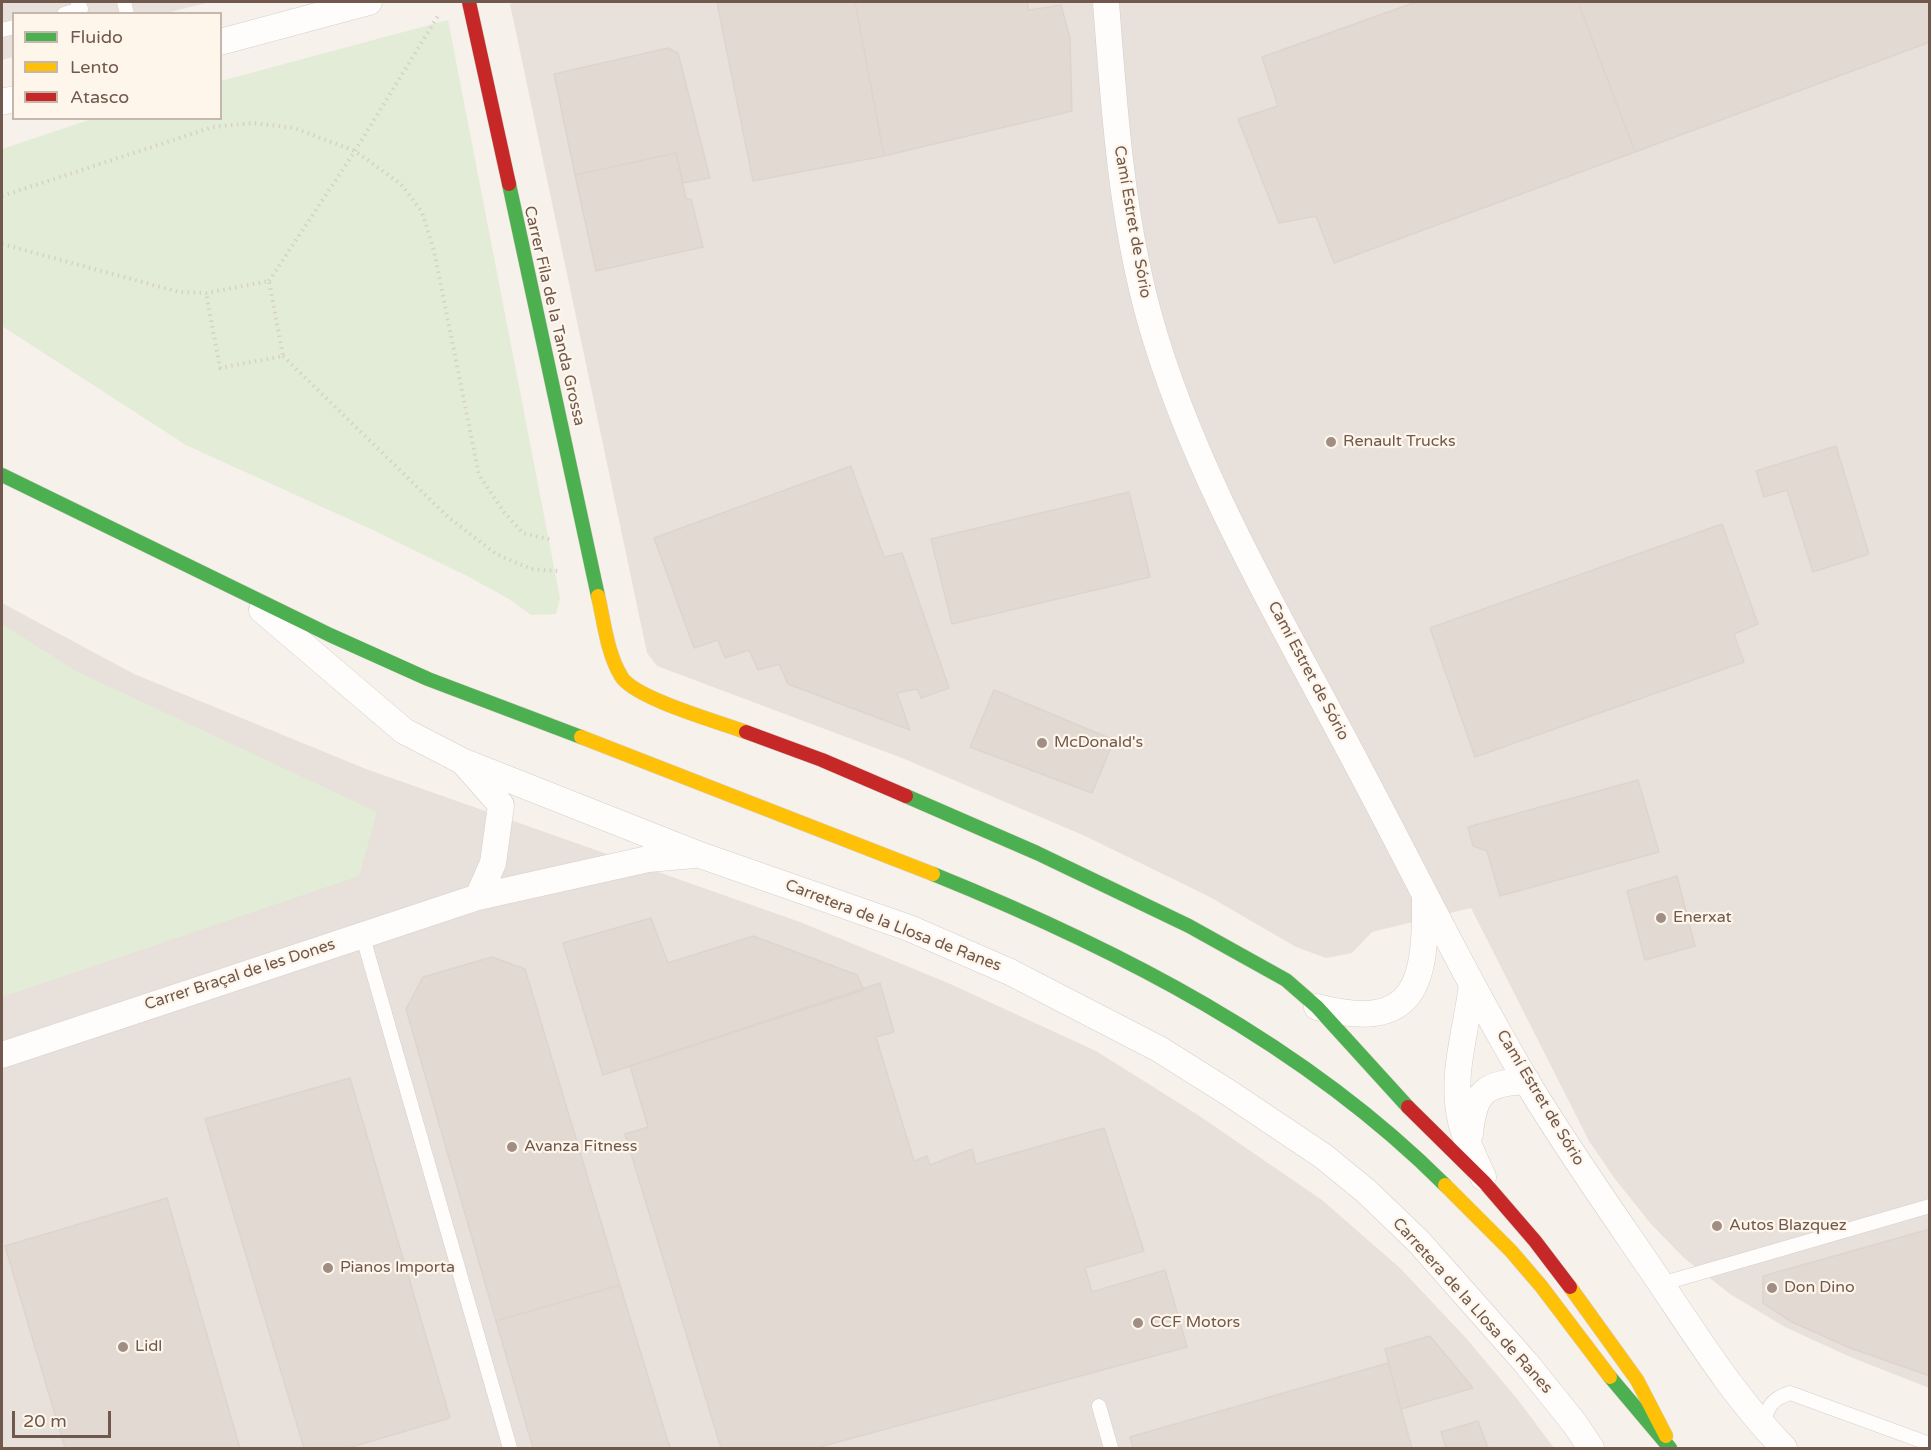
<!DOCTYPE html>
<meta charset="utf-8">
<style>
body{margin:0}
#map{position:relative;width:1931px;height:1450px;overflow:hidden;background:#f6f1ea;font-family:"Varela Round",sans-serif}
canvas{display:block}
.frame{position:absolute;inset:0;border:3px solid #71584d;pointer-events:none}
.legend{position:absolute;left:12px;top:12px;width:210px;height:108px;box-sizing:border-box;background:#fef6eb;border:2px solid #c6b7ac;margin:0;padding:8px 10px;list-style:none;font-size:18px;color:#71584d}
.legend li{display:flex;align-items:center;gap:12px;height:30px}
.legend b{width:30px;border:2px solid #c6b7ac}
.scale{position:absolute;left:12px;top:1411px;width:99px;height:27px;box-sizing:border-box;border:3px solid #71584d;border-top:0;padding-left:8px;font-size:18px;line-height:21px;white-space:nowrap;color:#71584d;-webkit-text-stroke:4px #fef6eb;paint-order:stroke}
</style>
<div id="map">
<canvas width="1931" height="1450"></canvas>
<div class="frame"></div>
<ul class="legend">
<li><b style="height:8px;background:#4caf50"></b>Fluido</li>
<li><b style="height:8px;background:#ffc107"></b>Lento</li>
<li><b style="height:8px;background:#c62828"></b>Atasco</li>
</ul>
<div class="scale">20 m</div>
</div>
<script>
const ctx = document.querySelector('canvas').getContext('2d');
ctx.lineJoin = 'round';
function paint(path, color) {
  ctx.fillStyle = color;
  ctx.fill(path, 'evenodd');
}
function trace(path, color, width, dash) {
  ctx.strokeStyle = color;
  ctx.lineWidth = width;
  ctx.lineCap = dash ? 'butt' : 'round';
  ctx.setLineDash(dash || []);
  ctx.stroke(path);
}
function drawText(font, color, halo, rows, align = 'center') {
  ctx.font = font + ' "Varela Round",sans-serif';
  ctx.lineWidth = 4.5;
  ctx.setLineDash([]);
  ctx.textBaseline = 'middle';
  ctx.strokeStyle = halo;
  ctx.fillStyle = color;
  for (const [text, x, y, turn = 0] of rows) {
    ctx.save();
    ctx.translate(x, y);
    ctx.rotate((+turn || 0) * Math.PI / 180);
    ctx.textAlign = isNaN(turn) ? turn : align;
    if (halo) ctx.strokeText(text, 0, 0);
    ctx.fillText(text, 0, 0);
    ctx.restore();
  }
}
const industrial = new Path2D(`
 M2 2H210L167 13 14 14 13 57 2 60Z
 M518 2H1929V1388L1848 1356 1785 1327 1730 1294 1684 1258 1651 1224 1615 1179 1589 1141 1471 908 1372 932 1352 953 1326 958 1296 947 1210 897 1085 836 902 758 657 666 647 653 510 4Z
 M2 603 134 674 366 769 800 922 948 983 1096 1051 1198 1115 1322 1200 1400 1268 1466 1338 1518 1400 1554 1448H2Z`);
const green = new Path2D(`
 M448 20 560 598 556 614 531 615 509 599 469 577 373 530 186 445 2 326V149L92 119 220 118 221 81Z
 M2 624 76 671 377 812 359 876 2 997Z`);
const building = new Path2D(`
 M717 2H855L884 156 753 181Z
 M855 2H1027L1029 10 1061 5 1070 38 1072 111 884 156Z
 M1416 2H1578L1635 152 1334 263 1316 216 1279 223 1238 119 1278 106 1262 57Z
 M1578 2H1930V42L1635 152Z
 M668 48 678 53 710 178 683 183 676 153 575 175 554 74Z
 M676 153 686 199H691L703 247 596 271 575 175Z
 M1836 446 1869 554 1813 572 1787 490 1764 497 1756 471Z
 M851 466 884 557 902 553 949 688 921 698 917 689 897 693 910 730 788 684 779 664 758 670 749 650 725 658 718 640 694 648 654 538Z
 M1129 492 1150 577 952 624 931 539Z
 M1722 524 1758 624 1734 634 1744 662 1475 757 1430 628Z
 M994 690 1114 740 1092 793 970 747Z
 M1638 780 1659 852 1500 896 1487 851 1473 846 1468 827Z
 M1677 876 1695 946 1645 960 1627 891Z
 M651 918 668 963 753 936 857 975 864 990 603 1075 563 943Z
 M492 957 525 969 620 1285 496 1321 406 1009 423 977Z
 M880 983 894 1032 876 1037 914 1161 927 1156 930 1165 972 1149 976 1164 1104 1128 1144 1251 1085 1268 1092 1292 1165 1270 1187 1347 816 1448H721L625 1134 648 1127 630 1066Z
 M350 1078 450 1418 348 1448H304L205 1119Z
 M167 1198 240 1448H65L5 1246Z
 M1930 1229V1376L1850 1348 1792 1322 1763 1303V1276Z
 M620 1285 670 1448H533L496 1321Z
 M1430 1336 1473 1388 1401 1409 1385 1349Z
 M1388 1363 1412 1448H1133L1130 1437Z
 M1478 1421 1488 1448H1446L1441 1432Z`);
const path = new Path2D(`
 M2 196 213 127 253 123 294 128 355 151 401 184 422 212 434 251 479 475 504 512 523 533 552 540
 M2 244 179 292 206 293 269 281 283 356 220 368 206 293
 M269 281 355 151 438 16
 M283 356 448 517 496 554 531 569 558 571`);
const lane = new Path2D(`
 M124 2 127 14
 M64 14 81 9 78 2
 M2 30 14 27
 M362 934 510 1448
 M1661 1284 1930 1206
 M1099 1406 1111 1448
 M1762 1426C1768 1407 1771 1399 1790 1393L1930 1444`);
const street = new Path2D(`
 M1106 2C1114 107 1121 214 1149 316 1193 474 1282 621 1358 766 1414 871 1466 979 1527 1082 1566 1147 1610 1209 1653 1272 1694 1332 1733 1396 1784 1448
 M220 42 369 2
 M2 102 14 99
 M262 610 404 731 462 761 700 855 909 928 1010 972 1159 1049 1229 1093 1323 1156 1366 1191 1419 1242 1526 1363 1575 1424 1591 1448
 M465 764 501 805 493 863 478 897
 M1472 984C1467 1029 1450 1075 1461 1121 1465 1140 1475 1159 1483 1177
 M1317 1007C1418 1033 1426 982 1425 896
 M2 1055 478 897 648 859 694 855
 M1470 1134C1474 1092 1484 1083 1527 1081`);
const fast = new Path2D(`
 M509 184 598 596
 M2 475 330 635 428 679 581 737
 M906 796 1037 853 1189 926 1286 980 1317 1007 1408 1107
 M933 874C1118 949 1303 1043 1445 1185
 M1610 1377 1670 1448`);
const slow = new Path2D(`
 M598 596C604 621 607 653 621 676 633 698 719 722 746 732
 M581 737 933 874
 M1445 1185 1511 1251 1541 1286 1610 1377
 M1570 1287 1637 1380 1666 1436`);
const jam = new Path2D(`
 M469 2 509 184
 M746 732 822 760 906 796
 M1408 1107 1485 1183 1535 1241 1570 1287`);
const markers = [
 [1331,442,6,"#a08e84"],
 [1042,743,6,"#a08e84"],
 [1661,918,6,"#a08e84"],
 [512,1147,6,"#a08e84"],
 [1717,1226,6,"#a08e84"],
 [328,1268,6,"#a08e84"],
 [1772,1288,6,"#a08e84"],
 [1138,1323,6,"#a08e84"],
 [123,1347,6,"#a08e84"]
];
const streetNames = [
 ["Camí Estret de Sório",1132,222,80],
 ["Carrer Fila de la Tanda Grossa",554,316,77],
 ["Camí Estret de Sório",1308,671,62],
 ["Carretera de la Llosa de Ranes",893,926,21],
 ["Carrer Braçal de les Dones",240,975,-18],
 ["Camí Estret de Sório",1540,1098,59],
 ["Carretera de la Llosa de Ranes",1472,1306,48]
];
const poiNames = [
 ["Renault Trucks",1343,442],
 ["McDonald's",1054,743],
 ["Enerxat",1673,918],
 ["Avanza Fitness",524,1147],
 ["Autos Blazquez",1729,1226],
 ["Pianos Importa",340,1268],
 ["Don Dino",1784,1288],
 ["CCF Motors",1150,1323],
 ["Lidl",135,1347]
];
paint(industrial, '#e8e1db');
paint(green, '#e3ecd6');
paint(building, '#e2d9d2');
trace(building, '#ded4cd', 1.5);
trace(lane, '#d5cec9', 15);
trace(street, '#d5cec9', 27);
trace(fast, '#d5cdc6', 15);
trace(slow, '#d5cdc6', 15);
trace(jam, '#d5cdc6', 15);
trace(path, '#d7d0cb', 4, [1.5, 4.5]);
trace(lane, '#fefdfc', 14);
trace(street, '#fefdfc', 26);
trace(fast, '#4caf50', 14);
trace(slow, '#ffc107', 14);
trace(jam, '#c62828', 14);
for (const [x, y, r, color] of markers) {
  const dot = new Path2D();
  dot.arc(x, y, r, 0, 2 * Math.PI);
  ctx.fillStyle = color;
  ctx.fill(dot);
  trace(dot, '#fef6eb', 2);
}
drawText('16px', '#71584d', '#fef6eb', streetNames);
drawText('16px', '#71584d', '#fef6eb', poiNames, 'left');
</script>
